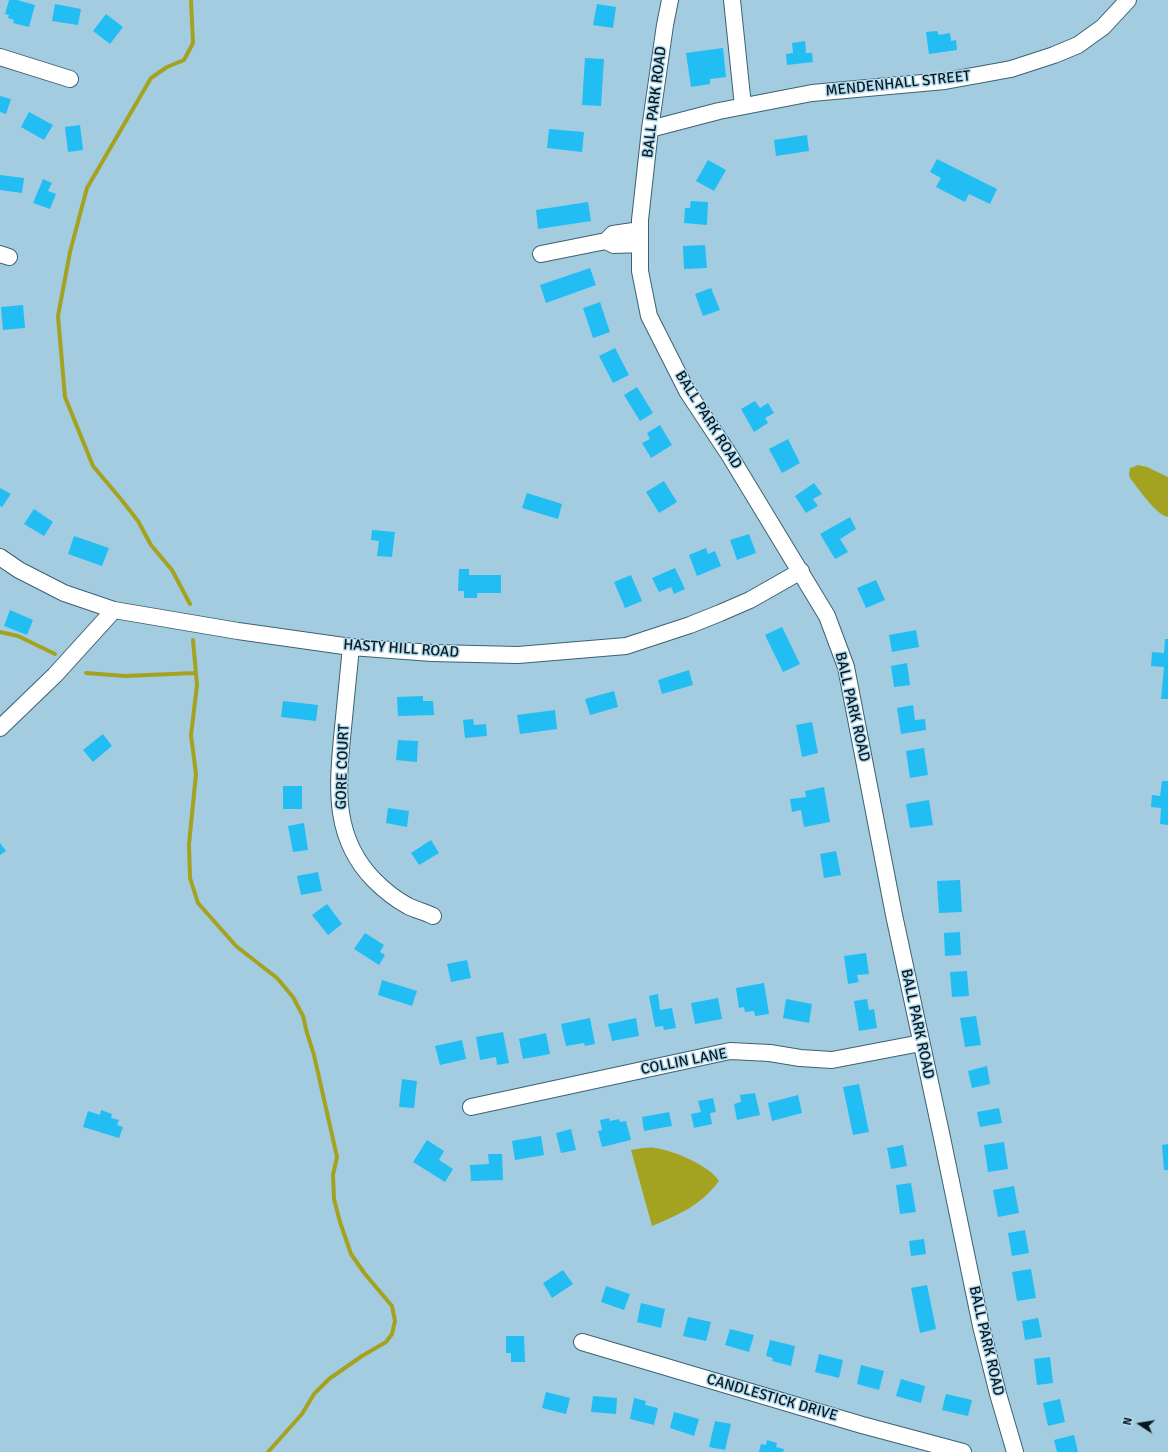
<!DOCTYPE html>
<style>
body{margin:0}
#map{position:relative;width:1168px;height:1452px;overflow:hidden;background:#a4cce0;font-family:Signika,sans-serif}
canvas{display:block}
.north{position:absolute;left:1120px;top:1404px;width:40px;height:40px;-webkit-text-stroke:3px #b1d9ed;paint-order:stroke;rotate:282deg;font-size:11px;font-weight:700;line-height:16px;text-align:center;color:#09181f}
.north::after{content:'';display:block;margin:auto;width:14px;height:18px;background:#09181f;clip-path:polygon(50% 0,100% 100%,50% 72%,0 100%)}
</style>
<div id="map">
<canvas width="1168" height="1452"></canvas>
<div class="north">N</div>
</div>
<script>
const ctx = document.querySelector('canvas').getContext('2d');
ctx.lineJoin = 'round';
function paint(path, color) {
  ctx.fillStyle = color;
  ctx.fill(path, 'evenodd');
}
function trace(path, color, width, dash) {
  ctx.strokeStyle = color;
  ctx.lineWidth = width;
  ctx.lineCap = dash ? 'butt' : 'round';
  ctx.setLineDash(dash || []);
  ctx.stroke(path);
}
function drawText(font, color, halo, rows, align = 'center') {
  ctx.font = font + ' Signika,sans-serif';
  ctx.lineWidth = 3;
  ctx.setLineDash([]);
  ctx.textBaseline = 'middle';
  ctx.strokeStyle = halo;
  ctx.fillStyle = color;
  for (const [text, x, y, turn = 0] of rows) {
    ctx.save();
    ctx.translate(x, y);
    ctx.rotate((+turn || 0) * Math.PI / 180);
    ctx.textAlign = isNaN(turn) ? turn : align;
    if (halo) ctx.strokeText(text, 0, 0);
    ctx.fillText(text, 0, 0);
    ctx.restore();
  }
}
const water = new Path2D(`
 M1138 465 1147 467 1168 477V517C1156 515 1138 488 1130 478L1129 475 1130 468Z
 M643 1148C647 1148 651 1147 655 1148 673 1150 710 1166 719 1181 700 1206 680 1214 652 1226L631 1150Z`);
const stream = new Path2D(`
 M190 604 172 570 151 545 138 521 120 498 93 466 65 397 58 316 70 252 87 188 151 78 167 67 184 60 193 43 191 0
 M0 632 18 636 55 654
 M193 640 197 685 191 735 196 774 189 844 190 878 198 903 236 946 277 978 293 997 303 1016 307 1033 314 1055 337 1157 333 1175 334 1199 340 1222 351 1254 365 1274 392 1306 395 1321 392 1334 386 1342 362 1356 329 1379 314 1394 302 1414 268 1452
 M86 673 125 676 195 673`);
const building = new Path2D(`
 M9 0H17L35 5 29 27 13 23 14 20 8 18 9 15 5 14Z
 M55 4 81 9 78 25 52 21Z
 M597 4 616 7 613 28 593 25Z
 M106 14 123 27 110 44 93 31Z
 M937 31 939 35 950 33 951 41 956 40 957 50 929 54 926 32Z
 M805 41 806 53H812L813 62 787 65 786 54 793 53 792 43Z
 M723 48 726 77 710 79V84L691 87 686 53Z
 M585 58 604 59 601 106 582 105Z
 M0 96 11 99 6 114 0 112Z
 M29 112 53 125 44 140 21 127Z
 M80 125 83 150 68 152 65 127Z
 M549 129 584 132 582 152 547 148Z
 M807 135 809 151 776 156 774 140Z
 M937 159 997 189 990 204 969 194 965 202 936 187 941 178 930 172Z
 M708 160 726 170 714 191 696 181Z
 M0 175 24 178 22 193 0 190Z
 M43 179 52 183 48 191 56 194 50 209 33 203Z
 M691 201 708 202 707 225 684 223 685 208H690Z
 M588 202 591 221 538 229 536 210Z
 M705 245 707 268 684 269 683 246Z
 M590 268 596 285 546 303 540 285Z
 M711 288 720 310 703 316 695 294Z
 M600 302 610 332 593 338 583 308Z
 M23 305 25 328 3 330 1 307Z
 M615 348 629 375 613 383 599 356Z
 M637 387 653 413 640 421 624 395Z
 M755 401 760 408 768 403 774 413 765 418 768 423 754 432 741 409Z
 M660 425 672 445 651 458 642 443 650 439 647 433Z
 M788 439 800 463 782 473 769 449Z
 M664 481 677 502 659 513 646 492Z
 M814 483 822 494 813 499 818 506 806 513 795 496Z
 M0 488 11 494 2 507 0 506Z
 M527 493 562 504 558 519 522 508Z
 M34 509 53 522 44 536 24 524Z
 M850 517 856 529 840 539 848 552 835 559 820 534Z
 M372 530 395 532 392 557 377 556 379 541 371 540Z
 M749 534 756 553 737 560 730 540Z
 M74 536 109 548 102 566 68 554Z
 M706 548 708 554 715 551 721 566 697 576 689 555Z
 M675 568 685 589 674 594 671 587 659 592 652 578Z
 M459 569H469V575H501V593H477V598H464V591H458Z
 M631 575 642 601 625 608 614 582Z
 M876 580 885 600 866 608 857 588Z
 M10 610 33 620 27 635 4 626Z
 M782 627 800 664 783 672 765 635Z
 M916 630 919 647 892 652 889 635Z
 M1165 639H1168V699H1161L1164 667 1151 666 1152 652 1164 653Z
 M907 663 910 685 894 687 891 666Z
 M689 670 693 685 662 694 658 680Z
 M614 691 618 707 590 715 585 699Z
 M423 696V701H433L434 715 398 716 397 697Z
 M283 701 318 705 316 721 281 717Z
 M913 705 915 720 925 719 926 730 901 734 897 708Z
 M555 710 557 729 520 734 517 715Z
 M473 719 474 725 486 724 487 736 465 738 463 720Z
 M812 722 818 753 802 757 796 725Z
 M103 734 112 746 93 762 83 750Z
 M398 740 418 741 417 762 396 760Z
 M924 748 928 775 910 778 906 751Z
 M1162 781H1168V825L1160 824 1161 808 1151 807 1152 795 1160 796Z
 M283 786H302V809H283Z
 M824 787 830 822 804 827 801 810 792 812 790 799 806 797 805 791Z
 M929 800 933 825 910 828 906 804Z
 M388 808 409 811 407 827 386 823Z
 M304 823 308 850 293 852 288 826Z
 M431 840 439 853 419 865 411 853Z
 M0 843 6 851 0 855Z
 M836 851 841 875 824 878 820 854Z
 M318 872 322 891 301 895 297 876Z
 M960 880 962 912 939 913 937 881Z
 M327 904 342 924 328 935 312 915Z
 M960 932 961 955 945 956 944 933Z
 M365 933 384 945 380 952 385 955 379 965 354 949Z
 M866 953 869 974 857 975 859 982 848 984 844 956Z
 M467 960 471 978 451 982 447 964Z
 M967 971 969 996 952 997 950 972Z
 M382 980 417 991 412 1006 378 995Z
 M764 983 769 1014 755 1016 754 1011 745 1012 744 1007 739 1008 736 988Z
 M658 994 660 1010 672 1008 676 1028 664 1030 663 1026 655 1027 649 996Z
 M718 998 722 1019 695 1024 691 1003Z
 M786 999 812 1004 809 1023 783 1018Z
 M867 999 869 1010 874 1009 877 1028 859 1031 854 1001Z
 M976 1016 981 1045 965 1047 960 1018Z
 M590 1018 595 1044 585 1046 584 1043 566 1046 561 1024Z
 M636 1018 639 1036 612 1041 608 1024Z
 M503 1032 509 1063 497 1065 496 1057 480 1060 476 1037Z
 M546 1033 550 1054 523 1059 519 1039Z
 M462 1040 466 1059 440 1065 435 1046Z
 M987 1066 990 1084 972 1088 968 1071Z
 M402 1079 417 1081 414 1108 399 1107Z
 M859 1084 869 1132 853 1135 843 1087Z
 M755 1093 760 1115 737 1120 734 1104 741 1102 740 1095Z
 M798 1095 802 1113 772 1121 768 1103Z
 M713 1098 716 1112 710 1113 712 1124 694 1128 691 1114 701 1112 698 1101Z
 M999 1108 1002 1123 980 1127 977 1112Z
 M101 1110 112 1114 111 1118 119 1120 117 1125 123 1127 119 1138 83 1127 88 1111 100 1115Z
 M669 1112 672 1126 644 1131 642 1117Z
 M609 1118 610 1121 619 1119 620 1122 626 1121 631 1140 602 1147 598 1131 602 1130 600 1120Z
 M571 1129 576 1150 561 1153 556 1133Z
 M541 1136 544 1155 515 1160 512 1141Z
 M427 1140 444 1151 439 1160 453 1169 445 1182 413 1162Z
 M1004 1142 1008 1169 988 1172 984 1145Z
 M1168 1144V1170H1164L1162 1145Z
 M903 1145 907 1166 891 1169 887 1148Z
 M488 1154H502L503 1180 471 1181 470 1165 489 1164Z
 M911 1183 916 1212 900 1214 896 1185Z
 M1014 1186 1019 1213 998 1217 993 1190Z
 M1025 1230 1029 1253 1012 1256 1008 1233Z
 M924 1239 926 1254 911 1256 909 1241Z
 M1031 1269 1036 1298 1017 1301 1012 1272Z
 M563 1270 573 1284 552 1298 543 1283Z
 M927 1285 936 1329 920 1333 911 1288Z
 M606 1286 630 1294 624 1310 601 1302Z
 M641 1303 665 1309 661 1328 637 1322Z
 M688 1317 711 1322 706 1341 683 1336Z
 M1038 1318 1042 1337 1025 1340 1022 1321Z
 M730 1329 754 1335 749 1352 725 1345Z
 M506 1336H524L525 1362H511V1353H506Z
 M770 1340 795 1346 791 1366 772 1361 773 1358 766 1356Z
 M819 1354 843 1360 839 1378 815 1372Z
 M1050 1357 1053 1383 1037 1385 1034 1359Z
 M861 1365 884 1371 879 1390 857 1384Z
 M901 1379 925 1386 921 1403 896 1396Z
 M546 1392 570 1398 566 1414 542 1408Z
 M946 1394 972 1400 968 1416 942 1410Z
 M593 1396 617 1398 616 1414 591 1412Z
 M634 1398 646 1401 645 1405 658 1408 654 1425 630 1419Z
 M1060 1399 1065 1422 1048 1426 1043 1403Z
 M674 1412 699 1419 694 1436 670 1428Z
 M715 1421 731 1424 725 1450 709 1447Z
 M1074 1435 1078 1452H1057L1054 1440Z
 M767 1440 777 1443 776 1447 784 1449 783 1452H759L761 1444 766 1445Z`);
const minor = new Path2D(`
 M670 0 665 25 650 129 640 220V271L649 316 687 391 730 456 827 616 846 667 894 915 941 1133 981 1326 998 1394 1015 1452
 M732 0 743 106
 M0 57 70 79
 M650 129 719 111 812 93 945 81 1011 69 1054 55 1078 45 1103 27 1128 0
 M606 241 614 245 640 244
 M0 254 9 257
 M541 254 606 241 613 234 640 230
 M0 557 19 570 64 593 114 610 238 631 351 647 432 653 518 655 626 646 690 625 720 613 750 600 801 571
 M351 647C348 677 345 707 342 738 337 791 334 839 374 880 384 890 395 899 408 906 416 910 425 912 433 916
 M0 728 55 675 114 610
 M471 1107 730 1051 770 1053 800 1058 832 1060 921 1043
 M582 1342 862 1425 963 1452`);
const streetNames = [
 ["MENDENHALL STREET",898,84,-6],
 ["BALL PARK ROAD",655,102,-83],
 ["BALL PARK ROAD",708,420,58],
 ["HASTY HILL ROAD",401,649,4],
 ["BALL PARK ROAD",852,707,77],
 ["GORE COURT",343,767,-88],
 ["BALL PARK ROAD",917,1024,78],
 ["COLLIN LANE",684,1062,-11],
 ["BALL PARK ROAD",986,1341,77],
 ["CANDLESTICK DRIVE",772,1398,16]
];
paint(water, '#a4a221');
trace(stream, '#a4a221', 4);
paint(building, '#21bdf3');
trace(minor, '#3c6172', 18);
trace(minor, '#fff', 16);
drawText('15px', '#09181f', '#b1d9ed', streetNames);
</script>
